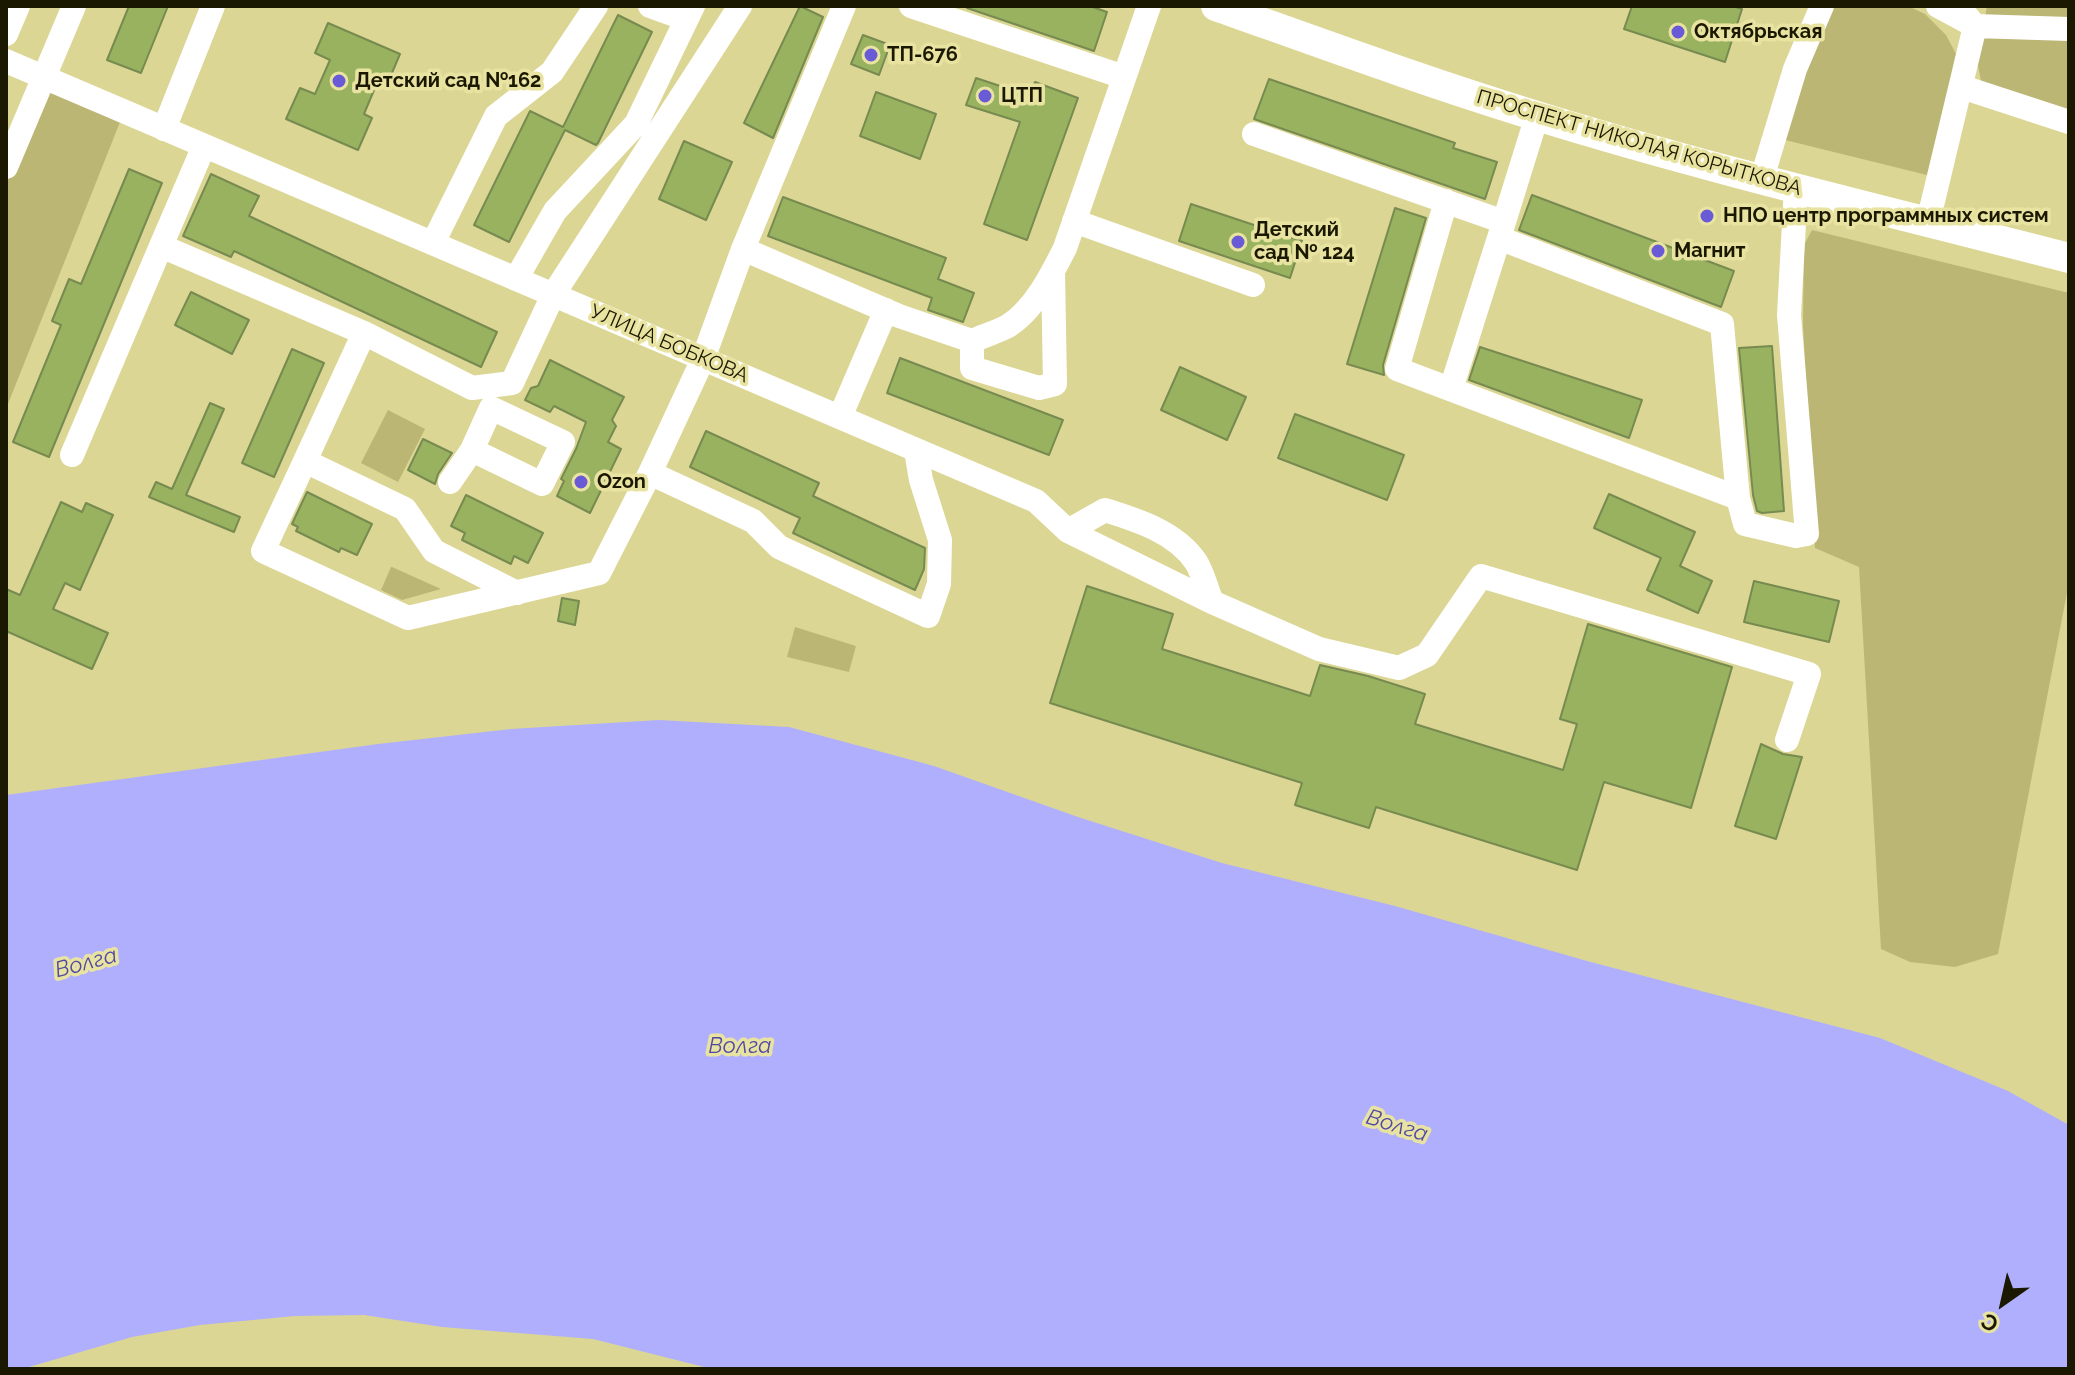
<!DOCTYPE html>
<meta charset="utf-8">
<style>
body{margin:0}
#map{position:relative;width:2075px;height:1375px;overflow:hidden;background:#dcd694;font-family:Raleway,sans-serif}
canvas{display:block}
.frame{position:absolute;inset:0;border:8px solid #1b1801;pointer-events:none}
.north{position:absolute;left:1963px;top:1263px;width:80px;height:80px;-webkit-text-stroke:6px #e9e3a1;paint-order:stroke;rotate:214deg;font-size:22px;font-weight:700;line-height:32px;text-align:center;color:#1b1801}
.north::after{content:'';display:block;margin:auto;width:28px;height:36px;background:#1b1801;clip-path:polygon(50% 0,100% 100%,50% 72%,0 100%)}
</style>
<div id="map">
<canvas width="2075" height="1375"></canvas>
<div class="frame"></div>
<div class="north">С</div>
</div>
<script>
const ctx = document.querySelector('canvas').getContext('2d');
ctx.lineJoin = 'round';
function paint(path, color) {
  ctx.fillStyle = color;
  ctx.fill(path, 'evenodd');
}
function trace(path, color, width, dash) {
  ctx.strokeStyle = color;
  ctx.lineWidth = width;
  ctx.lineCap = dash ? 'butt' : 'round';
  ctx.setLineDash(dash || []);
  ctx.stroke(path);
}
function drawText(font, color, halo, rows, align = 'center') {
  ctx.font = font + ' Raleway,sans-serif';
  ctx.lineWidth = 7;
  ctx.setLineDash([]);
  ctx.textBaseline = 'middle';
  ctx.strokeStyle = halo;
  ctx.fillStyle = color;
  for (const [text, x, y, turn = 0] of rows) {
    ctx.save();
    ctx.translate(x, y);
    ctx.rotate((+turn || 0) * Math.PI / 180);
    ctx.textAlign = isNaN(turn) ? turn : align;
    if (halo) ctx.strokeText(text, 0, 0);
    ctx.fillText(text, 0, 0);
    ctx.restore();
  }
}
const green = new Path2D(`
 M1835 6H1908L1925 14 1946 35 1956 54 1931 168 1927 175 1785 140 1822 20Z
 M1987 6H2069V110L1981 81 1977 60Z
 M44 78 124 112 6 409V166Z
 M1812 230 2069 293V582L1998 954 1955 967 1910 962 1881 949 1859 567 1815 548 1803 325 1804 245Z
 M388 410 425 429 398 482 361 463Z
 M391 567H392L441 589 402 600 381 590Z
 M795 627 856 646 849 672 787 657Z`);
const water = new Path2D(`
 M659 720 789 727 934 766 1078 817 1222 863 1395 906 1587 961 1880 1038 2008 1091 2069 1125V1369H712L593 1339 442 1327 364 1315 295 1316 200 1325 132 1337 22 1369H6V795L378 744 511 729Z`);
const building = new Path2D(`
 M129 6H168L141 73 107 60Z
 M800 6 823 17 773 138 744 123Z
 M968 6H1090L1107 12 1094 51 967 8Z
 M1632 6H1733L1742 9 1725 62 1624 29Z
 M618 15 652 32 598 143 596 145 565 130 509 242 474 225 530 111 563 127Z
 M328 23 400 54 386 87 377 83 364 114 372 118 358 150 286 119 300 88 315 94 330 60 315 53Z
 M863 35 890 45 879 75 851 64Z
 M976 78 1030 96 1035 82 1078 98 1027 240 984 224 1020 122 966 105Z
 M1269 79 1455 143 1453 148 1497 162 1485 199 1254 119Z
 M876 92 936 114 920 159 860 136Z
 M684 141 732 162 706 220 659 199Z
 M129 169 162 183 49 457 13 442 61 325 52 321 69 279 81 284Z
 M211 174 259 196 249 216 497 332 481 367 234 251 231 257 183 236Z
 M1532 195 1734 271 1721 307 1519 230Z
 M783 197 946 258 938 279 974 293 963 322 928 310 932 298 768 236Z
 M1191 204 1302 241 1290 278 1179 241Z
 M1395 208 1426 218 1383 365 1384 375 1347 364Z
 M191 292 249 320 232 354 175 325Z
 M1772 346 1784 511 1762 513 1757 511 1753 495 1739 348Z
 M1480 347 1642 400 1629 438 1469 380Z
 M292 349 324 363 274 477 242 463Z
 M900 358 1063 420 1049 455 887 393Z
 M550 360 624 397 612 420 616 426 608 442 621 449 590 513 557 496 564 481 561 479 576 449 586 422 554 406 550 412 525 400 531 388 538 386Z
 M1180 367 1246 397 1227 440 1161 410Z
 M210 403 224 409 186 495 240 517 234 532 149 497 156 482 172 489Z
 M1295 414 1404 455 1387 500 1278 458Z
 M706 431 819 483 813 496 925 548 924 569 915 590 793 533 800 518 690 467Z
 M423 439 452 453 438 474 435 484 408 470Z
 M307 492 372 524 357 555 341 548 339 552 296 531 298 527 292 524Z
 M1609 494 1695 532 1680 566 1712 581 1698 613 1647 590 1661 558 1594 528Z
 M466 495 543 533 528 563 514 556 511 564 462 540 465 533 451 526Z
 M61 502 82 512 86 503 113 515 80 590 65 583 53 609 108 633 92 669 6 631V589L20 595Z
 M1754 581 1839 601 1829 642 1744 622Z
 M1087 586 1173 614 1162 649 1310 696 1320 665 1368 676 1425 694 1415 724 1563 770 1577 724 1560 719 1588 624 1732 667 1691 808 1604 782 1577 870 1376 807 1369 828 1295 805 1302 783 1050 703Z
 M562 598 579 601 575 625 558 621Z
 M1761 744 1783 754 1802 757 1776 839 1735 826Z`);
const minor = new Path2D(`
 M650 6 686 19
 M911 6 1124 77
 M1965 14 1975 26 2069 29
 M6 34 18 6
 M6 61 1036 501 1068 531 1212 602 1319 649 1399 668 1427 655 1481 576 1809 674 1787 740
 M1962 87 2069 122
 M1537 116 1499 238 1722 324 1738 498 1745 524 1796 536 1807 534 1789 315 1796 187
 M164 129 213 6
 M1254 134 1504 222
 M204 146 161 246 364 333
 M6 167 74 6
 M1762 178 1795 69 1822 6
 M1446 201 1397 369 1738 498
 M1074 221 1253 285
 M1928 222 1975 26 1938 6
 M433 243 496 116 552 72 596 6
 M743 249 844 6
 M516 279 555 211 636 124 693 6
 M972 341V368L1039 388 1055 384 1053 271
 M1451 389 1499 238
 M840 417 886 310
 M916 450 921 480 940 540 939 584 928 616 779 547 753 521 650 473 703 359 743 249 899 316 972 341C983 336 997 332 1008 326 1034 310 1052 274 1065 248L1149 6
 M72 455 161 246
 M305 461 263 551 408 618 599 573 650 473
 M450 482 472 450 491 408 563 442 542 484 472 450
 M1068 531 1105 510C1137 520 1176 532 1196 562 1203 573 1207 590 1212 602
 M517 593 434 551 405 509 305 461 364 333 472 388 512 383 553 295 740 6`);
const major = new Path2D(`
 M1216 6C1323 44 1429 83 1537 116 1712 170 1891 212 2069 258`);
const markers = [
 [1678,32,8,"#685bd5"],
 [871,55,8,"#685bd5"],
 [339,81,8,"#685bd5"],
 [985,96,8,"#685bd5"],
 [1707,216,8,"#685bd5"],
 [1238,242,8,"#685bd5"],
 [1658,251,8,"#685bd5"],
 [581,482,8,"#685bd5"]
];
const poiNames = [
 ["Октябрьская",1694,32],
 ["ТП-676",887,55],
 ["Детский сад №162",355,81],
 ["ЦТП",1001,96],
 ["НПО центр программных систем",1723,216],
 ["Детский",1254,230],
 ["сад № 124",1254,253],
 ["Магнит",1674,251],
 ["Ozon",597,482]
];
const streetNames = [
 ["ПРОСПЕКТ НИКОЛАЯ КОРЫТКОВА",1639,143,16],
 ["УЛИЦА БОБКОВА",669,344,23]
];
const waterNames = [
 ["Волга",86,963,-15],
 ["Волга",740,1046],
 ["Волга",1397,1126,17]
];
paint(green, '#bcb674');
paint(water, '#afaffe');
paint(building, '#98b260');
trace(building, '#778a50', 2);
trace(minor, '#fff', 24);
trace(major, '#fff', 30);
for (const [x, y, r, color] of markers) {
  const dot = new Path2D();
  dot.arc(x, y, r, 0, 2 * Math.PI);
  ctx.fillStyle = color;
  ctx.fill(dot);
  trace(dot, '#e9e3a1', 3);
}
drawText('bold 20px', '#1b1801', '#e9e3a1', poiNames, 'left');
drawText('20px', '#1b1801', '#e9e3a1', streetNames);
drawText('italic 22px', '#5148a3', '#e9e3a1', waterNames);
</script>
